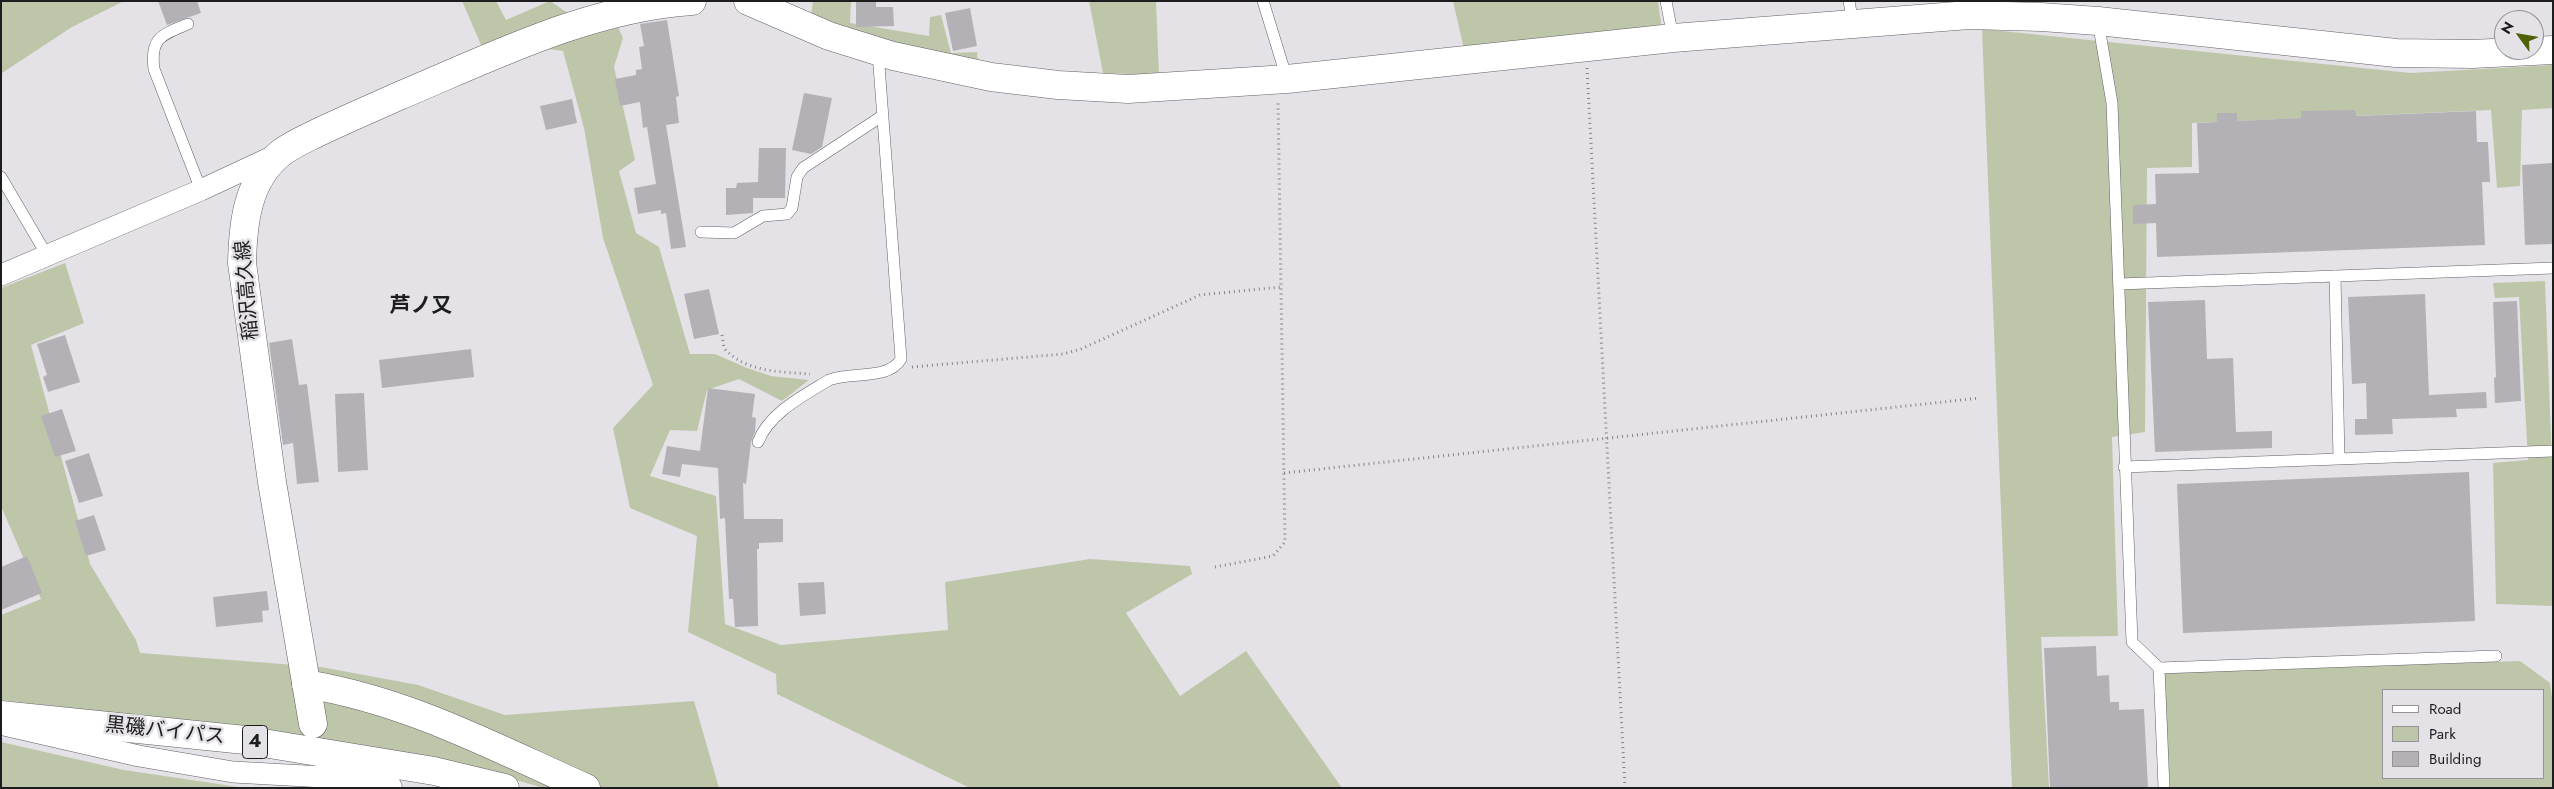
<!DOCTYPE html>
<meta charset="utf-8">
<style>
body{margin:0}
#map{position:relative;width:2554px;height:789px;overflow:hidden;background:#e5e2e7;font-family:Jost,sans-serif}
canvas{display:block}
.frame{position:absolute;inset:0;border:2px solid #1d1c1e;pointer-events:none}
.legend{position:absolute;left:2382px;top:689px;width:162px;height:90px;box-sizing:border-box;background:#e5e2e7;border:1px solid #959397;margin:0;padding:6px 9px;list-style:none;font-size:15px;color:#1d1c1e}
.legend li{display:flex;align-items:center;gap:10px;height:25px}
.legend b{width:25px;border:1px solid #959397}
.north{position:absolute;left:2494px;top:10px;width:50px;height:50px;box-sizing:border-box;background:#e5e2e7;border:1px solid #959397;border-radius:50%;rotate:302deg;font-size:14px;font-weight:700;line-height:20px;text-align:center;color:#1d1c1e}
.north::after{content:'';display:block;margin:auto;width:18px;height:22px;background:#4e6107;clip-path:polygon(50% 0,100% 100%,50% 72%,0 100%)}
</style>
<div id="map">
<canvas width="2554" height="789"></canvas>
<div class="frame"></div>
<ul class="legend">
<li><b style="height:6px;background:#fff"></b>Road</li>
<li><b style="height:14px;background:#bdc6a9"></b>Park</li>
<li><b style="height:14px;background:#b4b1b6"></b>Building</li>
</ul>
<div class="north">N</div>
</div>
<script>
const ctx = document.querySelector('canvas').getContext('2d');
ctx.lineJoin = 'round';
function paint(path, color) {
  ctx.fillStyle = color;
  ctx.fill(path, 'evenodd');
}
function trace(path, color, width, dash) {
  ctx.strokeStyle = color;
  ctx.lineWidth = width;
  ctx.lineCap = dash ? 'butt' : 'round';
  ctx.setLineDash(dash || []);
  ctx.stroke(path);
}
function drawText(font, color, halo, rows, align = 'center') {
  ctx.font = font + ' Jost,"Noto Sans JP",sans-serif';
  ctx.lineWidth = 5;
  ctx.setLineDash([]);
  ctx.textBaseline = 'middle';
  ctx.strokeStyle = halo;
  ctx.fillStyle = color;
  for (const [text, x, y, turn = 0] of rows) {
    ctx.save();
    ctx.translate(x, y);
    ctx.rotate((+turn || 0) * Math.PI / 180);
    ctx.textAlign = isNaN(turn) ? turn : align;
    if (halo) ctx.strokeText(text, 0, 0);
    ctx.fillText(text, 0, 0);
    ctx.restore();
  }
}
const green = new Path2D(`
 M1 1H124L72 27 2 73Z
 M462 1H496L506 20 550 1 593 30 618 27 623 38 614 67 635 160 619 171 636 233 659 247 690 354H715L747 368 771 376 809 380 782 401 739 379 707 390 697 431 670 430 650 476 716 496 725 624 781 645 948 630 945 582 1090 559 1190 566 1192 574 1126 613 1180 696 1246 651 1342 788H970L777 694 776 674 688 632 697 536 630 508 613 428 653 385 603 238 584 128 563 51 495 42 482 47Z
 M813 1H851L850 23 929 36 930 17 941 15 951 53 977 52 978 62 854 33 811 15Z
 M1089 1H1156L1159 75 1103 73Z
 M1453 1H1658L1662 31 1464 49Z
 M1982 29 2411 73 2553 65V108L2522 110 2520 186 2497 188 2491 110 2192 123V167L2147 168 2145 432 2112 437 2118 636 2041 637 2049 788H2012Z
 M65 263 84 323 31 345 90 564 136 640 140 653 321 667 418 685 505 715 694 701 719 788H544L452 762 194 722 1 700V615L41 599 1 506V288Z
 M2545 281 2553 489V606L2496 604 2493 463 2528 460 2519 297 2495 298 2493 283Z
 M2520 661 2550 683 2553 705V788H2170L2164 673ZM2383 690H2543V778H2383Z
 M1 742 124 770 245 788 1 787Z`);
const building = new Path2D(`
 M158 1H197L201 13 167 25Z
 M856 1H876V7H893L894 26 856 27Z
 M970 8 977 46 953 51 945 13Z
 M667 20 679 96 676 97 679 123 666 125 686 247 671 249 666 213 661 214V210L638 214 634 188 656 184 647 127 643 128 640 102 620 106 615 79 636 75V70L642 69 639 47 644 46 640 24Z
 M804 93 832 98 822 147 811 154 792 150Z
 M572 99 577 123 546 130 540 106Z
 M2355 110 2356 116 2476 111 2477 142H2488L2490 182H2482L2485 245 2157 257 2156 223 2133 224V205L2156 204 2155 174 2199 173 2197 123 2217 122V113H2237V121L2301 118V111Z
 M759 148H786L785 198H753V213L726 215V188H736L737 183 758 182Z
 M2553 163V244L2525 245 2522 165Z
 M709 289 719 334 694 339 684 294Z
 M2425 294 2429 395 2486 392 2487 408 2456 409 2457 417 2392 419 2393 434 2355 435V419H2367L2366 383 2352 384 2348 297Z
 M2205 300 2207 359 2233 358 2236 432 2272 431V448L2155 452 2148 302Z
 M2517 301 2521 401 2495 403 2494 378 2496 377 2493 302Z
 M65 335 80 382 48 392 43 377 47 375 37 344Z
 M292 339 299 385 307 384 319 482 297 484 293 443 283 445 269 343Z
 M471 349 474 377 382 388 379 360Z
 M708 388 755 394 752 417 756 418 755 432 751 442 746 484 743 483 744 519H783V542L759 543V549H757L758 626 735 627 733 599H729L725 518 720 519 718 468 682 464 680 477 662 474 667 446 700 451Z
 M364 393 368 470 338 472 335 394Z
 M62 409 76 451 55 457 41 416Z
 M89 453 103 496 79 503 65 461Z
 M2469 472 2475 621 2183 633 2177 484Z
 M94 515 106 550 86 556 75 521Z
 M27 556 42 593 1 610V567Z
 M824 582 826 614 800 616 798 583Z
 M267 591 269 610 262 611 263 622 216 627 213 597Z
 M2096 646 2097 676 2109 675 2110 702H2119V710L2144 709 2148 788H2050L2044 648Z`);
const path = new Path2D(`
 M1587 68 1625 788
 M722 335 724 348C744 372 781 372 810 374
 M912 367 1063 354 1081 349 1200 295 1281 287
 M1284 473 1980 398
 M1215 567 1273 556 1285 542 1278 100`);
const service = new Path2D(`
 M1263 1 1287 79
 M1666 1 1673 38
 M1849 1 1853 24
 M2098 21 2112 103 2132 642 2159 668 2164 788
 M188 24C161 35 150 38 154 69L201 190
 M1 177 48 257
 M701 232 734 233 763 216 787 214 792 208 797 177 803 168 882 116
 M2335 276 2339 459
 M2119 284 2553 268
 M758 442C769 413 803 396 829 380 851 371 888 381 901 359L878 52
 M2124 467 2553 451
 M2159 668 2496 656`);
const minor = new Path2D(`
 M1 275 201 190 276 155
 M4 725 139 756 233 772 324 777`);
const tertiary = new Path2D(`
 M748 1 829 36 893 56 991 77 1058 85 1128 89 1287 79 1673 38 1969 15 2041 17 2098 21 2396 53 2472 54 2553 50`);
const secondary = new Path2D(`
 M313 724 272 482 242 263C243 223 247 180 281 153 291 145 305 139 317 133 344 120 372 108 399 96 494 56 589 8 692 1`);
const trunk = new Path2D(`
 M306 684C408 701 492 746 586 788
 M1 715 245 740 434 771 505 788
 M324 777 388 788`);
const shields = [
 [255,742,25]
];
const shieldNames = [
 ["4",255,742]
];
const streetNames = [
 ["稲沢高久線",248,290,-95],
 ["黒磯バイパス",165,732,6]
];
const neighbourhoodNames = [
 ["芦ノ又",421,307]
];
paint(green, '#bdc6a9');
paint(building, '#b4b1b6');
trace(service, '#625f64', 12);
trace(minor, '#625f64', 22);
trace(tertiary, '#625f64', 29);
trace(secondary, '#625f64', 29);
trace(trunk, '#625f64', 29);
trace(path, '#858386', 3, [1, 4]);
trace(service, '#fff', 11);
trace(minor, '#fff', 21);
trace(tertiary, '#fff', 28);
trace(secondary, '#fff', 28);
trace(trunk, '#fff', 28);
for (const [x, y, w] of shields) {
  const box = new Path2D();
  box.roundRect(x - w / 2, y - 16.5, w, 33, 4);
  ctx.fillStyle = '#e5e2e7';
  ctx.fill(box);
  trace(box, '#1d1c1e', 1);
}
drawText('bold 19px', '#1d1c1e', null, shieldNames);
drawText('20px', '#1d1c1e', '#e5e2e7', streetNames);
drawText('bold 21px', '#1d1c1e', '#e5e2e7', neighbourhoodNames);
</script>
